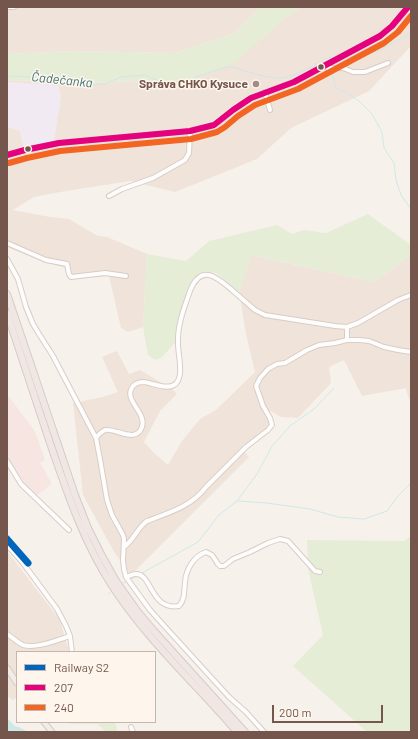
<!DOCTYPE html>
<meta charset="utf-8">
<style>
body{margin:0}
#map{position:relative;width:418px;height:739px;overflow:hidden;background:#f7f1ec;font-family:Barlow,sans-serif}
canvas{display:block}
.frame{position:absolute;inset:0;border:8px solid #74564c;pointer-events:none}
.legend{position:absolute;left:16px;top:651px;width:140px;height:72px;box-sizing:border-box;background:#fef6ed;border:1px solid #c7b6ad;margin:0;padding:5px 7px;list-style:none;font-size:12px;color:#74564c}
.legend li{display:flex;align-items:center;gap:8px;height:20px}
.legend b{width:20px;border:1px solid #c7b6ad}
.scale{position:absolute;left:272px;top:705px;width:111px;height:18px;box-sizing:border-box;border:2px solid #74564c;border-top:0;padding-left:5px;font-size:12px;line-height:14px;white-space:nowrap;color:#74564c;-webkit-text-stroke:3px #fef6ed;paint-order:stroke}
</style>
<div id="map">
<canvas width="418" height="739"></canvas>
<div class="frame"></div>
<ul class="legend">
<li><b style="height:5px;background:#0065bd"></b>Railway S2</li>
<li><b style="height:5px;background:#e5007d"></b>207</li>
<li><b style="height:5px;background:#f26522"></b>240</li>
</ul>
<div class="scale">200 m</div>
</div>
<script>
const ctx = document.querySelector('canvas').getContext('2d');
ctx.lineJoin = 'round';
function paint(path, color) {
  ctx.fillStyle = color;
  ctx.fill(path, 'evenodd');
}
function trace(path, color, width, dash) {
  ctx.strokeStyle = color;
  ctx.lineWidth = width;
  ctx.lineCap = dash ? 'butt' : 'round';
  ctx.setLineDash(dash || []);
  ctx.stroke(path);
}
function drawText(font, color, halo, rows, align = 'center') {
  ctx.font = font + ' Barlow,sans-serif';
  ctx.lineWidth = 3;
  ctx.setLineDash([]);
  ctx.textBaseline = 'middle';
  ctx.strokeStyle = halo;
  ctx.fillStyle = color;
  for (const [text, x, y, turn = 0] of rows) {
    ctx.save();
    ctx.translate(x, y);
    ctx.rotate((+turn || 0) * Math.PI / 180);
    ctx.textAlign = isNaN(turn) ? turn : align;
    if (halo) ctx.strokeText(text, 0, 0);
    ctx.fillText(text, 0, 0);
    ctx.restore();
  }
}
const residential = new Path2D(`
 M7 7H261L235 33 175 53 73 51 7 54Z
 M301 7H411V46L369 91 291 128 257 159 175 192 130 181 60 192 34 197 13 210 50 217 69 219 98 236 107 237 147 254 143 327 128 332 121 328 109 276 72 279 68 278 66 268 44 262 7 247V80L93 83 135 81 177 87 284 19Z
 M251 255 374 282 411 255V403L408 396 406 388 362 396 344 360 329 367 331 383 298 418 281 417 271 411 266 414 270 425 267 429 243 450 249 457 131 575 114 552 83 495 73 403 103 397 118 392 102 357 117 351 129 374 140 370 172 389 177 394 160 411 144 442 154 453 168 465 182 441 200 419 216 410 255 372 246 334 239 292Z
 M7 551 60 620 69 652H17V697L13 700 7 696Z`);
const commercial = new Path2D(`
 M7 394 34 430 37 437 45 460 40 463 51 482V484L49 486 39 494H35L28 488 16 471 7 455Z`);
const education = new Path2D(`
 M7 82 51 85 59 87 61 98 54 141 23 147 20 131 7 127Z`);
const green = new Path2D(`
 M261 7H301L284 19 237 61 177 87 135 81 93 83 7 80V54L73 51 175 53 235 33Z
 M368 214 411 245V255L374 282 252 255 239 292 216 273 209 272 201 273 193 279 189 290 176 342 161 358 155 360 148 355 143 327 147 254 186 261 209 241 277 225 292 234 304 230 326 233Z
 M411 536V732H367L293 666 323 635 308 569 307 540 404 541Z
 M67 722H115L117 728 116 732H105L102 728 97 724H70Z`);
const water = new Path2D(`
 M7 718 15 726 19 727 28 732H9L7 730Z`);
const stream = new Path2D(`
 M340 60 342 61 381 50 411 33
 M332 73 336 88 347 93 359 101 372 114 382 132 384 148 394 163 396 180 401 195 411 209
 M7 76 33 77 71 84 88 85 105 84 121 77 145 75 158 81 175 83 186 81 213 71 227 67H232C246 71 262 77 278 78 293 79 316 64 330 57L335 58
 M238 501 267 503 310 509 338 517 364 519 387 511 398 496 411 483
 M142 573 198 542 219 515 237 501 257 474 272 446 290 426 314 409 334 388
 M131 579 137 576
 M123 583 126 582
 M109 594 110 592`);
const minor = new Path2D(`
 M7 7H14
 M325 65 328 68H343L353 72H365L388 63
 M265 92 270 110
 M7 155 25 150 59 143 190 131 203 128 214 125 220 121 233 110 251 98 294 82 380 36 392 26 408 7
 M109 196 122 189 153 178 185 160 189 153 190 131
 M7 243 46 260 67 264 69 274 71 277 105 273 126 276
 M7 259 18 279 26 307 33 324 39 334 53 356 96 438 100 459 107 500 112 515 123 535 124 539 123 560 124 569 126 577 150 610 168 630 229 697 246 712 264 732
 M347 340V327
 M96 438C98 435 101 432 105 430 116 428 136 444 142 427 147 412 122 400 133 386 136 383 140 382 144 382 152 383 167 390 174 385 185 379 178 355 178 344 177 326 184 308 190 291 201 263 217 277 232 290 240 297 248 304 255 310L265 315 335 326 347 327 358 323 398 300 411 295
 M7 461 21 484 69 530
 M7 545 23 563 57 609 66 626 70 636 72 652
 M124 547C134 540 137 528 147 521 169 513 192 506 206 487L246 447 268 430 272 425 270 418 263 406 256 386 260 378 268 369 277 364 285 363 307 350 319 345 335 343 347 340H359L369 341 384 347 398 350 411 352
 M126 577C129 576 133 574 135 574 152 572 150 611 179 606 185 600 184 591 185 582 186 569 194 556 206 552L212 555 218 564 220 566H224L233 559 250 552 268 543 280 539 288 541 315 571 320 572
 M7 634C12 637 18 643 23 645 36 649 57 640 70 636
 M131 727 133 732`);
const major = new Path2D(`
 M7 668 17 683
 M44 722 52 732`);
const highway = new Path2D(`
 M7 294 75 495 88 528 102 556 116 581 138 612 154 631 245 732
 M7 313C21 356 36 400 50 443 67 492 83 541 111 584 146 639 195 683 237 732`);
const bus1 = new Path2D(`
 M7 155 25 150 59 143 190 131 214 125 233 110 251 98 294 82 380 36 392 26 408 7`);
const bus2 = new Path2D(`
 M9 163 27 158 60 151 191 139 217 132 225 127 238 116 255 105 298 89 384 43 398 32 411 16`);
const rail1 = new Path2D(`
 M7 539 28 563`);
const markers = [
 [321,67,3.5,"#74564c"],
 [256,84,4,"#a28c84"],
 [28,149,3.5,"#74564c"]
];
const poiNames = [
 ["Správa CHKO Kysuce",248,84]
];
const waterNames = [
 ["Čadečanka",62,80,6]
];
paint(residential, '#f0e3da');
paint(commercial, '#f6e5e0');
paint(education, '#f2eaf3');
paint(green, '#e6edd7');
paint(water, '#cee8e7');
trace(stream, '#cee8e7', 1);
trace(minor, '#d6cdc8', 6);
trace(major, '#d5cbc6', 7);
trace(highway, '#d5cbc6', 8);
trace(minor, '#fefdfc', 4);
trace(major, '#f2ece6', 5);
trace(highway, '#f0e7e5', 6);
trace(bus1, '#e5007d', 6);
trace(bus2, '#f26522', 6);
trace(rail1, '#0065bd', 7);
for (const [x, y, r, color] of markers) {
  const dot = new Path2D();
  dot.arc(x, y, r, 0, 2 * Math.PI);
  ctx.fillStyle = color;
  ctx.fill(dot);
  trace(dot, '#fef6ed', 1.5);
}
drawText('bold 12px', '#74564c', '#fef6ed', poiNames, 'right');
drawText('italic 13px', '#407678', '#fef6ed', waterNames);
</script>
